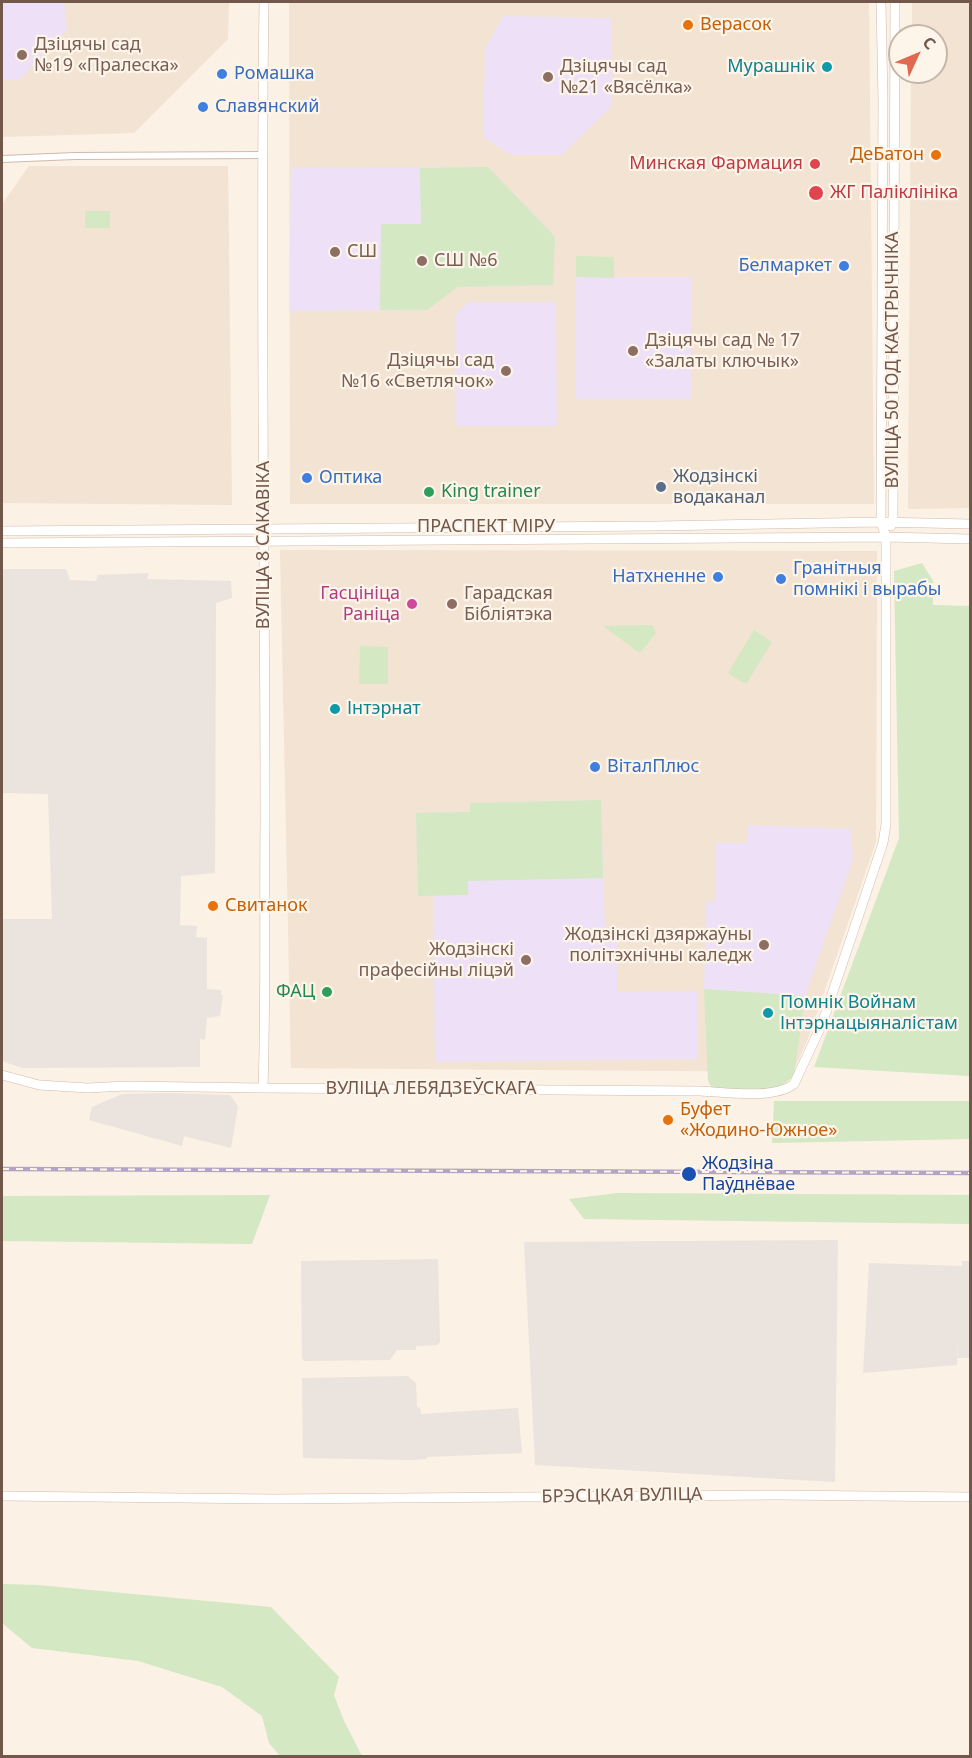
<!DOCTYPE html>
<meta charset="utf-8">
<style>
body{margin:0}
#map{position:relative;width:972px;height:1758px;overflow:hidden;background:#fbf1e4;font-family:"Noto Sans",sans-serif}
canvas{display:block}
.frame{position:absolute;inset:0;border:3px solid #72574b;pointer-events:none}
.north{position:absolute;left:888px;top:24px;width:60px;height:60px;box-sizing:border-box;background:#fef5ea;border:2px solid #c6b6aa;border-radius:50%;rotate:46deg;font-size:16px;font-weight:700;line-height:24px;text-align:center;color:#72574b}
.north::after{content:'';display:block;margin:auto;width:21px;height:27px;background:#df6a4f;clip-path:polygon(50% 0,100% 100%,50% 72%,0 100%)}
</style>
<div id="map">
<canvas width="972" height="1758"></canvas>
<div class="frame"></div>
<div class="north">С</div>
</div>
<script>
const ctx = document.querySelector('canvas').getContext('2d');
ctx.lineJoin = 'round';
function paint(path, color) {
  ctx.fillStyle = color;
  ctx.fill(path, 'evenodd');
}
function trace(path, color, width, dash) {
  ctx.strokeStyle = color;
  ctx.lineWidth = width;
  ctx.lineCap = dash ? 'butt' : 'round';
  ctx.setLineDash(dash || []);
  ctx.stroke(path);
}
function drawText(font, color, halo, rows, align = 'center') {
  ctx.font = font + ' "Noto Sans",sans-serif';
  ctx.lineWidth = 4.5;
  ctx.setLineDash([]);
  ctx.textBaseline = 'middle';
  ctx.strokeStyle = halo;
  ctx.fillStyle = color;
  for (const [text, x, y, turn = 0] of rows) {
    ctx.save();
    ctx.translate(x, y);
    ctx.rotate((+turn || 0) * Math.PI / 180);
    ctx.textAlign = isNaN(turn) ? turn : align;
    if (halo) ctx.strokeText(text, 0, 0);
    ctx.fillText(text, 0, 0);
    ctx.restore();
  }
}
const residential = new Path2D(`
 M2 2H229L228 39 134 133 2 137Z
 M289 2H869L874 504H290Z
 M912 2H970V508L908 509 911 72H936V36H912Z
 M29 166H228L232 505 2 503V204Z
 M280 550 877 551 876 842 809 1036 793 1072 291 1068Z`);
const industrial = new Path2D(`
 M2 569H66L70 580 96 581 98 575 149 573 147 579 231 581 232 598 216 603 215 873 181 876 180 925 197 926 196 937 207 938V989L221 990V995H223L220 1016 207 1018 205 1040 200 1039V1067L22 1068 2 1061V919H52L48 794 2 793Z
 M167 1093 230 1095 238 1106 231 1148 184 1136 182 1146 89 1120 92 1107 122 1094Z
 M838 1240 835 1482 535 1465 524 1242Z
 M438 1259 440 1342 437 1345 416 1346V1350H397L390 1360 304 1361 302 1358 301 1261Z
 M962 1261H970V1358H958V1344L957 1365 863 1373 869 1263 962 1266Z
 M408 1376 416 1383 417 1407 420 1408 421 1414 518 1408 522 1453 427 1457V1459L411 1460 303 1458 302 1378Z`);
const education = new Path2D(`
 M2 2H64L67 30 19 80H2Z
 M503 16 611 18 612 106 562 155H511L483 137 485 49Z
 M488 167 555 237 553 285 457 287 427 310 289 311 291 168Z
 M576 277H691V399H576Z
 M468 302H556L557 426H455V315Z
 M601 800 605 928 618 929 617 992 697 991 698 1059 435 1062 433 896H418L416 813 470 812V803Z
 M747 825 851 829 853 859 805 996 704 989 706 902 716 901 715 843H747Z`);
const green = new Path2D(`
 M488 167 555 237 553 285 457 287 427 310H380L381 224H421L420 168Z
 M85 211H110V228H85Z
 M576 256 614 257V278L576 277Z
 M922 563 933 581V605L970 606V1076L814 1067 899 838 894 571Z
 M652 625 656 633 640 653 603 626Z
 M754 630 772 642 746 684 728 673Z
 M360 646 388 647V684H359Z
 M601 800 603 878 468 881V895L418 896 416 813 470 812V803Z
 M704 989 805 996 794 1076 777 1089H713L708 1081Z
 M774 1101H970V1139L772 1143Z
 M618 1193 970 1195V1224L584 1219 569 1199Z
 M270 1195 252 1244 2 1241V1196Z
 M2 1584 38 1585 271 1607 339 1677 334 1695 344 1721 362 1756H280L269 1743 262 1716 222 1687 138 1661 32 1648 2 1623Z`);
const street = new Path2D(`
 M2 159 75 156 262 155`);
const secondary = new Path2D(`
 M891 526 893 522 895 2
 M2 531 656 526 881 522 970 524
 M2 543 886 537 970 539
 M2 1075 39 1085 88 1088 125 1086 263 1088 700 1091C725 1092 773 1100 794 1084L822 1024 883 843 886 824V537L881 522 883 101 881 2
 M263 1088C266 999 264 910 265 821 265 548 260 275 264 2
 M2 1496 273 1499 776 1495 970 1497`);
const rail = new Path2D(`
 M2 1169 970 1173`);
const markers = [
 [688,25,6,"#e8710a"],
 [22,55,6,"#8d6e63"],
 [827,67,6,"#0f9aa8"],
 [222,74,6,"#3f7fe0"],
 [548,77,6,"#8d6e63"],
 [203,107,6,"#3f7fe0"],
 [936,155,6,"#e8710a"],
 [815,164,6,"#e0444e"],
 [816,193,8,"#e0444e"],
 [335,252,6,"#8d6e63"],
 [422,261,6,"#8d6e63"],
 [844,266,6,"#3f7fe0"],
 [633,351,6,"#8d6e63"],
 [506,371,6,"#8d6e63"],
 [307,478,6,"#3f7fe0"],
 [661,487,6,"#5c6f8a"],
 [429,492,6,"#2e9e5b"],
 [718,577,6,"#3f7fe0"],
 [781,579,6,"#3f7fe0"],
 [412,604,6,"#d1479c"],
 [452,604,6,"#8d6e63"],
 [335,709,6,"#0f9aa8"],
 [595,767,6,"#3f7fe0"],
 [213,906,6,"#e8710a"],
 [764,945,6,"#8d6e63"],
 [526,960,6,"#8d6e63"],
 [327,992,6,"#2e9e5b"],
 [768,1013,6,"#0f9aa8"],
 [668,1120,6,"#e8710a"],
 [689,1174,8,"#1a4fb4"]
];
const foodNames = [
 ["Верасок",700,25],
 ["ДеБатон",924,155,"right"],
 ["Свитанок",225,906],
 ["Буфет",680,1110],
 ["«Жодино-Южное»",680,1131]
];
const educationNames = [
 ["Дзіцячы сад",34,45],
 ["№19 «Пралеска»",34,66],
 ["Дзіцячы сад",560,67],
 ["№21 «Вясёлка»",560,88],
 ["СШ",347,252],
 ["СШ №6",434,261],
 ["Дзіцячы сад № 17",645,341],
 ["«Залаты ключык»",645,362],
 ["Дзіцячы сад",494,361,"right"],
 ["№16 «Светлячок»",494,382,"right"],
 ["Гарадская",464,594],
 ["Бібліятэка",464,615],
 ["Жодзінскі дзяржаўны",752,935,"right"],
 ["політэхнічны каледж",752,956,"right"],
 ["Жодзінскі",514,950,"right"],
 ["прафесійны ліцэй",514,971,"right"]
];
const cultureNames = [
 ["Мурашнік",815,67,"right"],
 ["Інтэрнат",347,709],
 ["Помнік Войнам",780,1003],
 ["Інтэрнацыяналістам",780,1024]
];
const shopNames = [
 ["Ромашка",234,74],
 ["Славянский",215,107],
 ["Белмаркет",832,266,"right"],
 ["Оптика",319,478],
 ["Гранітныя",793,569],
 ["помнікі і вырабы",793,590],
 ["Натхненне",706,577,"right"],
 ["ВіталПлюс",607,767]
];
const healthNames = [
 ["Минская Фармация",803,164],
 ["ЖГ Паліклініка",830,193,"left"]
];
const streetNames = [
 ["ВУЛІЦА 50 ГОД КАСТРЫЧНІКА",893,360,-90],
 ["ПРАСПЕКТ МІРУ",486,527],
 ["ВУЛІЦА 8 САКАВІКА",264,545,-90],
 ["ВУЛІЦА ЛЕБЯДЗЕЎСКАГА",431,1089],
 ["БРЭСЦКАЯ ВУЛІЦА",622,1496,-1]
];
const serviceNames = [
 ["Жодзінскі",673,477],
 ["водаканал",673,498]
];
const leisureNames = [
 ["King trainer",441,492],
 ["ФАЦ",315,992,"right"]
];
const hotelNames = [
 ["Гасцініца",400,594],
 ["Раніца",400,615]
];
const transitNames = [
 ["Жодзіна",702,1164],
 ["Паўднёвае",702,1185]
];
paint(residential, '#f2e3d3');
paint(industrial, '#ebe4de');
paint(education, '#eee1f7');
paint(green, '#d3e8c3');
trace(street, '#cebbae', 8);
trace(secondary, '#d0baab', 10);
trace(street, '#fff', 6);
trace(secondary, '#fff', 9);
trace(rail, '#b3a3c4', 4.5);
trace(rail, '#fef5ea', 2, [7]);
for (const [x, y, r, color] of markers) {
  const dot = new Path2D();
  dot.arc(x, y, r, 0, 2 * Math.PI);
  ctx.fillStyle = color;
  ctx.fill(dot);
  trace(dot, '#fef5ea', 2);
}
drawText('18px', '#c56008', '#fef5ea', foodNames, 'left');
drawText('18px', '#785e54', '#fef5ea', educationNames, 'left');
drawText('18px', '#0d838f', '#fef5ea', cultureNames, 'left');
drawText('18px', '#366cbe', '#fef5ea', shopNames, 'left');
drawText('18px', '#be3a42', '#fef5ea', healthNames, 'right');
drawText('18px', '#72574b', '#fef5ea', streetNames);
drawText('18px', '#4e5e75', '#fef5ea', serviceNames, 'left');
drawText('18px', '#27864d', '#fef5ea', leisureNames, 'left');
drawText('18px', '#b23c85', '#fef5ea', hotelNames, 'right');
drawText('18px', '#164399', '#fef5ea', transitNames, 'left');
</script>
